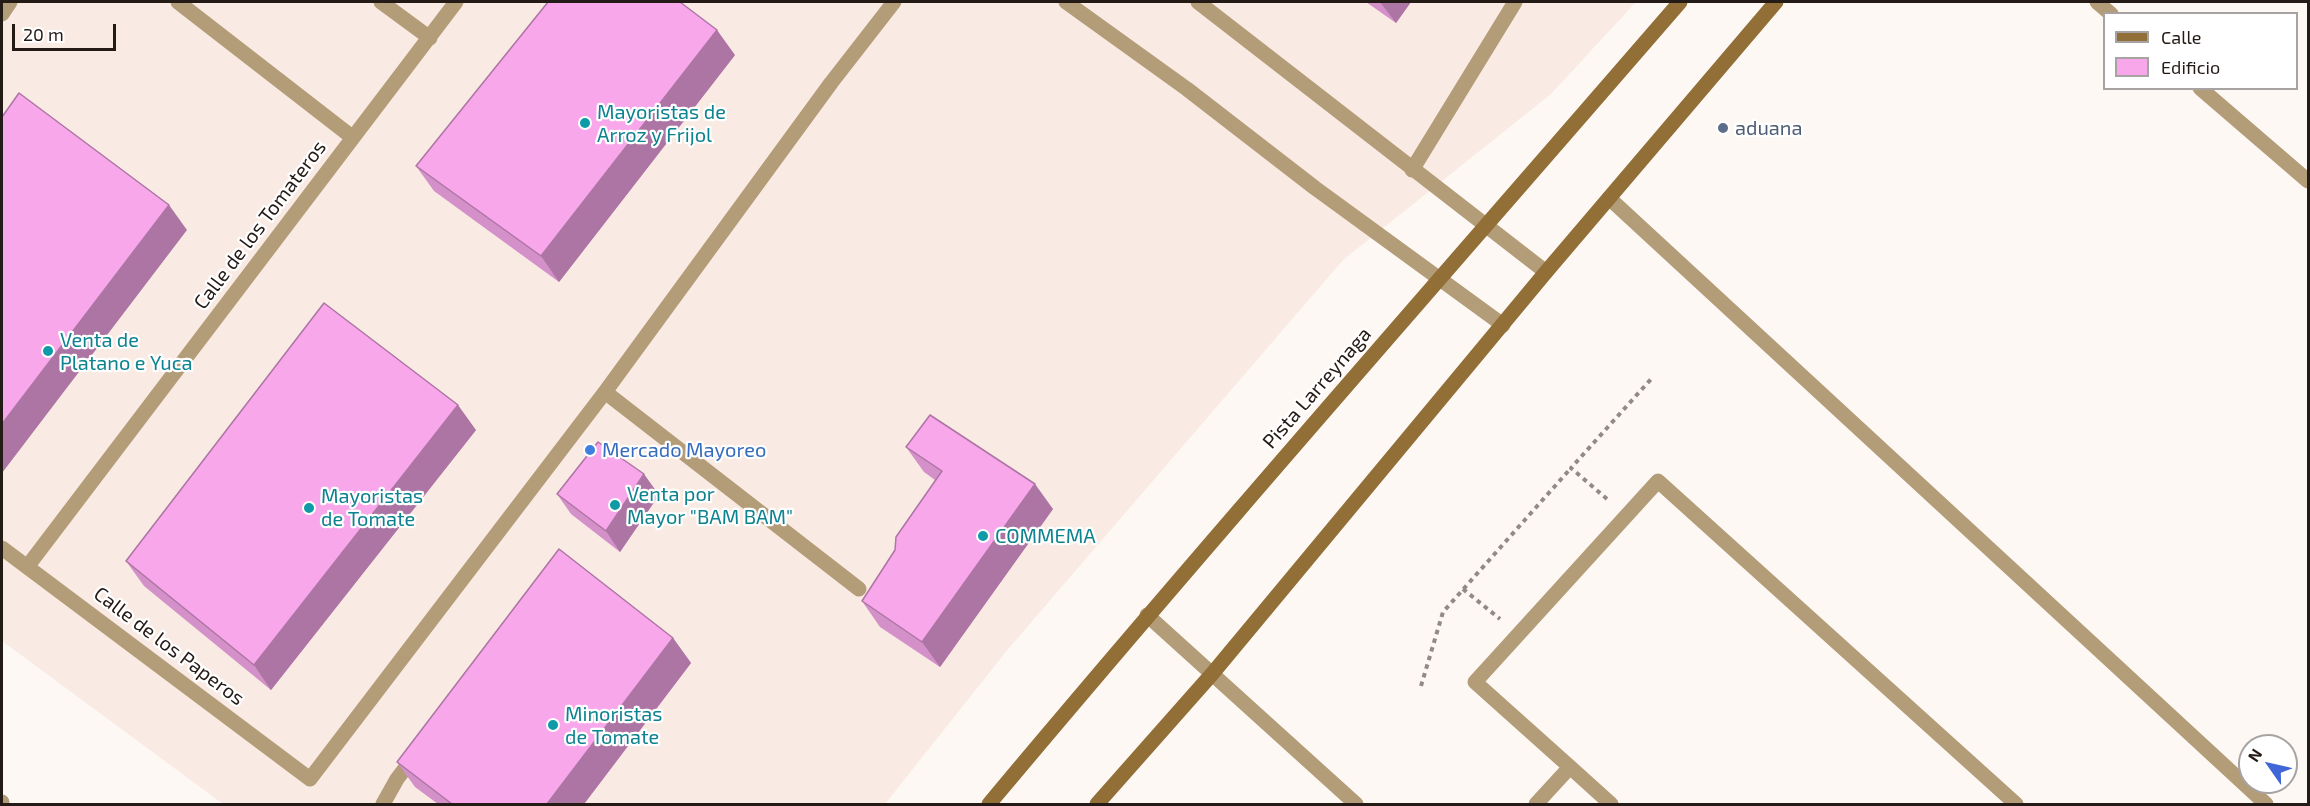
<!DOCTYPE html>
<style>
body{margin:0}
#map{position:relative;width:2310px;height:806px;overflow:hidden;background:#fef8f5;font-family:"Exo 2",sans-serif}
canvas{display:block}
.frame{position:absolute;inset:0;border:3px solid #241a16;pointer-events:none}
.legend{position:absolute;left:2103px;top:12px;width:195px;height:78px;box-sizing:border-box;background:#fff;border:2px solid #a7a3a2;margin:0;padding:8px 10px;list-style:none;font-size:18px;color:#241a16}
.legend li{display:flex;align-items:center;gap:12px;height:30px}
.legend b{width:30px;border:2px solid #a7a3a2}
.north{position:absolute;left:2238px;top:734px;width:60px;height:60px;box-sizing:border-box;background:#fff;border:2px solid #a7a3a2;border-radius:50%;rotate:304deg;font-size:16px;font-weight:700;line-height:24px;text-align:center;color:#241a16}
.north::after{content:'';display:block;margin:auto;width:21px;height:27px;background:#4166d8;clip-path:polygon(50% 0,100% 100%,50% 72%,0 100%)}
.scale{position:absolute;left:12px;top:24px;width:104px;height:27px;box-sizing:border-box;border:3px solid #241a16;border-top:0;padding-left:8px;font-size:18px;line-height:21px;white-space:nowrap;color:#241a16;-webkit-text-stroke:4px #fff;paint-order:stroke}
</style>
<div id="map">
<canvas width="2310" height="806"></canvas>
<div class="frame"></div>
<ul class="legend">
<li><b style="height:8px;background:#916f37"></b>Calle</li>
<li><b style="height:16px;background:#f7a7ea"></b>Edificio</li>
</ul>
<div class="north">N</div>
<div class="scale">20 m</div>
</div>
<script>
const ctx = document.querySelector('canvas').getContext('2d');
ctx.lineJoin = 'round';
function paint(path, color) {
  ctx.fillStyle = color;
  ctx.fill(path, 'evenodd');
}
function trace(path, color, width, dash) {
  ctx.strokeStyle = color;
  ctx.lineWidth = width;
  ctx.lineCap = dash ? 'butt' : 'round';
  ctx.setLineDash(dash || []);
  ctx.stroke(path);
}
function drawText(font, color, halo, rows, align = 'center') {
  ctx.font = font + ' "Exo 2",sans-serif';
  ctx.lineWidth = 4.5;
  ctx.setLineDash([]);
  ctx.textBaseline = 'middle';
  ctx.strokeStyle = halo;
  ctx.fillStyle = color;
  for (const [text, x, y, turn = 0] of rows) {
    ctx.save();
    ctx.translate(x, y);
    ctx.rotate((+turn || 0) * Math.PI / 180);
    ctx.textAlign = isNaN(turn) ? turn : align;
    if (halo) ctx.strokeText(text, 0, 0);
    ctx.fillText(text, 0, 0);
    ctx.restore();
  }
}
const built = new Path2D(`
 M2 2H1636L1551 94 1343 260 1009 648 885 804H223L2 641Z`);
const path = new Path2D(`
 M1607 499 1571 468 1652 378
 M1463 589 1500 619
 M1421 686 1443 612 1571 468`);
const lane = new Path2D(`
 M178 2 352 137
 M381 2 430 38
 M1066 2 1187 89 1315 188 1503 325
 M1198 2 1546 272
 M2097 2 2111 14
 M2 14 10 2
 M2200 88 2308 181
 M1412 170 1515 2
 M1609 198 2266 804
 M605 392 859 589
 M2 548 310 779 605 392 831 83 894 2
 M27 567 456 2
 M1147 615 1356 804
 M1570 767 1611 804
 M383 804 397 779 416 754
 M1536 804 1570 767 1475 682 1658 481 2016 804`);
const street = new Path2D(`
 M2 802V804`);
const secondary = new Path2D(`
 M989 804C1216 533 1449 269 1680 2
 M1097 804 1212 674 1546 272 1776 2`);
const wall = new Path2D(`
 M1366 2H1411L1396 23Z
 M735 55 559 282 434 191 416 166Z
 M476 430 271 690 144 586 126 561Z
 M906 447 1053 509 940 667 880 627 862 601 895 550 935 480 924 472Z
 M557 494 659 495 620 552 571 514Z
 M673 638 691 663 584 804H438L415 787 397 762Z`);
const shadedWall = new Path2D(`
 M1380 2H1411L1396 23Z
 M717 30 735 55 559 282 541 256Z
 M169 205 187 230 2 473V424Z
 M458 405 476 430 271 690 254 665Z
 M644 474 659 495 620 552 606 531Z
 M1035 484 1053 509 940 667 922 642Z
 M673 638 691 663 584 804H547Z`);
const building = new Path2D(`
 M548 2H680L717 30 541 256 416 166Z
 M19 93 169 205 2 424V117Z
 M324 303 458 405 254 665 126 561Z
 M930 415 1035 484 922 642 862 601 895 550 896 537 942 471 906 447Z
 M598 442 644 474 606 531 557 494Z
 M559 549 673 638 547 804H452L397 762Z`);
const markers = [
 [585,123,6,"#0f9aa8"],
 [1723,128,6,"#5c6f8a"],
 [48,351,6,"#0f9aa8"],
 [590,450,6,"#3f7fe0"],
 [615,505,6,"#0f9aa8"],
 [309,508,6,"#0f9aa8"],
 [983,536,6,"#0f9aa8"],
 [553,725,6,"#0f9aa8"]
];
const cultureNames = [
 ["Mayoristas de",597,112],
 ["Arroz y Frijol",597,135],
 ["Venta de",60,340],
 ["Platano e Yuca",60,363],
 ["Venta por",627,494],
 ["Mayor \"BAM BAM\"",627,517],
 ["Mayoristas",321,496],
 ["de Tomate",321,519],
 ["COMMEMA",995,536],
 ["Minoristas",565,714],
 ["de Tomate",565,737]
];
const serviceNames = [
 ["aduana",1735,128]
];
const streetNames = [
 ["Calle de los Tomateros",260,225,-53],
 ["Pista Larreynaga",1317,388,-49],
 ["Calle de los Paperos",169,646,37]
];
const shopNames = [
 ["Mercado Mayoreo",602,450]
];
paint(built, '#f9eae3');
trace(path, '#928a87', 4, [4.5, 4.5]);
trace(lane, '#b39c78', 15);
trace(street, '#b39c78', 15);
trace(secondary, '#916f37', 15);
paint(wall, '#d490c9');
paint(shadedWall, '#ad75a4');
paint(building, '#f7a7ea');
trace(building, '#ad75a4', 1.5);
for (const [x, y, r, color] of markers) {
  const dot = new Path2D();
  dot.arc(x, y, r, 0, 2 * Math.PI);
  ctx.fillStyle = color;
  ctx.fill(dot);
  trace(dot, '#fff', 2);
}
drawText('20px', '#0d838f', '#fff', cultureNames, 'left');
drawText('20px', '#4e5e75', '#fff', serviceNames, 'left');
drawText('20px', '#241a16', '#fff', streetNames);
drawText('20px', '#366cbe', '#fff', shopNames, 'left');
</script>
